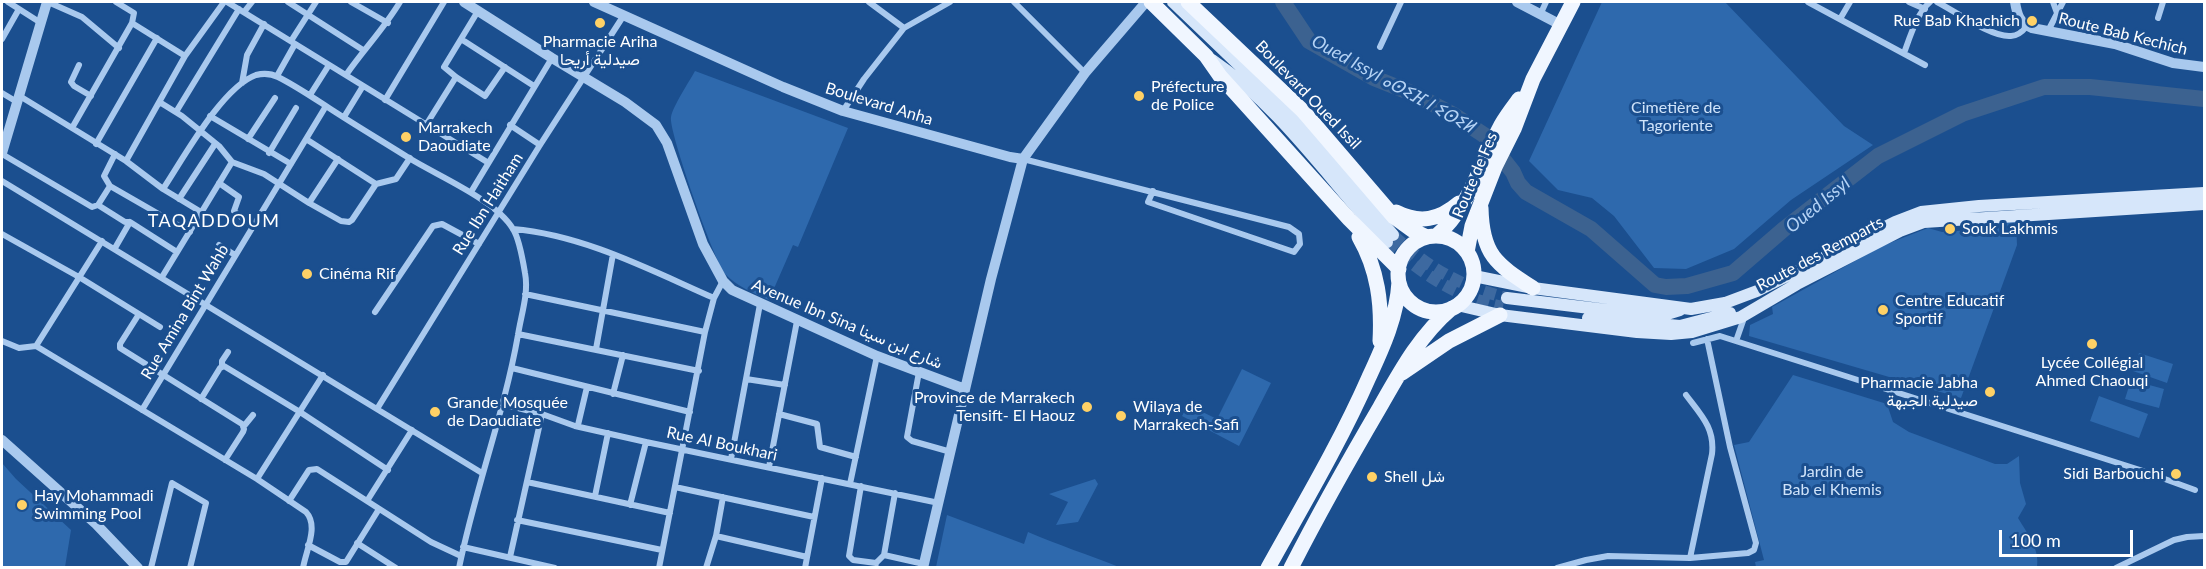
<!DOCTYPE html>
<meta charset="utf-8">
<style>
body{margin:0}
#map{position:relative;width:2206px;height:569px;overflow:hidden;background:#1b4f8f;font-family:Lato,sans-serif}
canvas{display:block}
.frame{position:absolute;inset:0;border:3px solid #fff;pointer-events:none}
.scale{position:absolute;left:1999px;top:530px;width:134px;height:27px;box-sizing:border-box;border:3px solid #fff;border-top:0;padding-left:8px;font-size:18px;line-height:21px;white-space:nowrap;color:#fff;-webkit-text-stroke:4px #1b4f8f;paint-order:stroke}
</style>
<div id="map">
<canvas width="2206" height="569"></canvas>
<div class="frame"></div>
<div class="scale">100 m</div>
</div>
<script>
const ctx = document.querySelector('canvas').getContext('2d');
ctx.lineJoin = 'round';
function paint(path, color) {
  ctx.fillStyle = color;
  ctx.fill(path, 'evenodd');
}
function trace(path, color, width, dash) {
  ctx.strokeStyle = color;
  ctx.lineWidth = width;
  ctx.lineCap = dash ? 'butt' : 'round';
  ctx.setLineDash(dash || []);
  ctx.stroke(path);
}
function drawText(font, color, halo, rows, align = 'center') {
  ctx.font = font + ' Lato,Vazirmatn,"Noto Sans Tifinagh",sans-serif';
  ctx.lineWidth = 6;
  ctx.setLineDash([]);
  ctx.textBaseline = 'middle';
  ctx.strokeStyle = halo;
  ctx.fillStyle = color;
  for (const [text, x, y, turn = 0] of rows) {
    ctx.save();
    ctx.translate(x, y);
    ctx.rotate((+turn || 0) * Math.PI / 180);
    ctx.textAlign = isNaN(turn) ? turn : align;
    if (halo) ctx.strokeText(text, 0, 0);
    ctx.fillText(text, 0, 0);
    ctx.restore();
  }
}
const green = new Path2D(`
 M1602 2H1725L1844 126 1873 145 1791 200 1734 249 1686 269 1654 268 1614 216 1592 198 1558 190 1529 161Z
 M695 71 848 128 798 247 793 245 769 300C753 293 737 286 725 274 715 263 668 130 671 117 673 106 689 82 695 71Z
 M1974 222H2016L2017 245 1961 398 1749 336 1750 325 1773 314 1772 307 1882 246 1928 228 1942 232 1970 230Z
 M2139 353 2173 364 2167 383 2133 371Z
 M1242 369 1271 383 1239 446 1182 416 1188 405 1217 419Z
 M1793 375 1887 404 1893 422 1909 432 1995 464H2007L2019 456 2020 483 2026 504 2018 518C2027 533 2040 549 2037 567H1756L1755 562 1764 560 1734 445 1749 442Z
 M2131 380 2164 389 2159 408 2125 399Z
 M2099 396 2148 414 2139 438 2090 421Z
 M2 463 16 479 71 530 65 567H2Z
 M1095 479 1098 484 1078 522 1056 525 1068 502 1049 494Z
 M947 515 1024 544 1028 532C1058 545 1089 555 1119 567H936Z`);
const river = new Path2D(`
 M1283 2 1309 41 1374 78 1414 94 1452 114 1484 135 1513 172 1518 183 1526 192 1591 229 1655 285 1666 287 1687 286 1733 273 1784 229 1878 156 1962 114 2044 87H2090L2204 99`);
const secondaryTunnel = new Path2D(`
 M1393 235C1429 269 1460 286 1507 298
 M1387 242C1421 273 1457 298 1503 307`);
const minor = new Path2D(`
 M8 2 41 23
 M48 2 82 17 119 48
 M116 2 134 13 132 23 185 56
 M227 2 487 162
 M288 2 363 50
 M351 2 388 23
 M869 2 904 28
 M1014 2 1085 73
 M1808 2 1925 65
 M1909 2 1925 9
 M1937 2C1955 11 1992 38 2011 36 2018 36 2023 31 2027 26
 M2053 2 2057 13
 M478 11 444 67 456 77 485 96 505 67
 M244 12 252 2
 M1540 15 1546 2
 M2158 18 2163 2
 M1840 19 1850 2
 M2048 31 2063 2
 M2 39 19 9
 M461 39 534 86
 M291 41 316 2
 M1380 47 1401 2
 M1904 53C1910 37 1917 13 1930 2
 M79 65 71 82 74 86 91 96
 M346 75C364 49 383 30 400 2
 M277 76 295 44
 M242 83 247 55 264 24
 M2 93 17 102
 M18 95 126 161 163 189 201 212
 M310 95 329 65
 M385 100 444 2
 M161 103 182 116 219 146 232 162 264 174 309 203 341 221 349 222 352 220 376 184 396 179 410 158
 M843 111 864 79 904 28 950 2
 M176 112 239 9
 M210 116 291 164
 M344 117 363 86
 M426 125 456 77
 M510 125 540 145
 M72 128 132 23
 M248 139 275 98
 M306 139 376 184
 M96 144 157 38
 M269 153 296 108
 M2 154 92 207 98 205 125 222H130L177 252
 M115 154 104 176 110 186 190 232
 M1023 159 1289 227 1299 234 1300 244 1294 252 1148 202 1153 191
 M126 161 185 56 224 2
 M2 181 482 473
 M219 183 239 197 234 211 253 227
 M163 189C183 159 222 87 256 75 264 73 272 74 278 77 296 86 312 97 329 108 355 125 382 141 409 158 438 176 496 200 513 229 519 238 523 261 525 273 529 293 521 315 518 335 504 414 475 489 459 568
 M471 192 552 58
 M179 199 215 144
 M309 203 338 159
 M98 205 110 186
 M513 229C584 235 650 270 714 298
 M2 234 79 277 160 327
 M219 245 235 255
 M115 248 130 222
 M162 277 232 162
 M525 294 705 332
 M375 312 433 226 442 224 479 244
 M139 314 120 344V348L242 424 244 429 243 432 225 460
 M518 334 699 371
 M2 341 19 348 36 346 257 479 306 512C319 526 306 550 303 568
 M1736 341 1743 321 1741 317
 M1693 343 1720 336 2140 470 2195 490
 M36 346 102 241
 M596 349 613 254
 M222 367V361L228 352
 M512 368 690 412
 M919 372 907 437 912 441 951 452
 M746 379 785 385
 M613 394 623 355
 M1686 395C1701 415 1715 428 1712 454L1690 558
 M201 399 220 368 224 366 300 412 388 470
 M502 404 542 414 575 426 646 442 939 503
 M377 409 540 145 624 15
 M142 410 326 106
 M779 414 817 424 820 447 856 457
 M578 425 587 387
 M244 426 253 415
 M731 459 760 304
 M769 467 797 321
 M257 479 323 375
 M527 482 670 513
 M850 484 877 356
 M861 486 849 556 853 560 876 563
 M675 487 814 517
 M595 496 608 433
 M289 501 309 470 317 469 431 542 461 556
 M367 501 412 430
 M630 505 646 442
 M517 520 662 550
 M716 536 807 557
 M357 543 396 568
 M308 545 340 562H346L379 509
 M463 547 555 568
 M884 555 924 564
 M510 557 542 414
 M151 568 172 483 206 503 190 568
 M659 568 705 332 714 298 723 281
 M706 568 716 536 723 497
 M805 568 822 478
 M875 568 876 563 884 555 895 493
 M1557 568 1586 560 1608 556 1690 558 1748 553 1754 550 1756 543 1730 447 1707 339
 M2116 568 2174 540 2187 537 2204 536`);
const tertiary = new Path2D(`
 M464 2 552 58 625 102 656 125 667 143 703 244 723 281 732 290 877 356 965 389
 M594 2 783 87 843 111 1010 157 1023 159
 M1517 2 1561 25
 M2015 2C2017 14 2019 23 2032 28L2115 44 2173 63 2204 67
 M2 153 47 2
 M2 440 96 524 138 568
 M923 568 991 279 1023 159 1085 73 1146 2`);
const secondary = new Path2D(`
 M1173 2 1286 110 1393 235
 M1212 60C1281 107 1330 181 1387 242
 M1474 276 1533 288 1691 309 1725 303 1757 291 1895 222 1921 212 1979 206 2204 193
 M1507 298 1648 315 1667 314 1680 310
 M1457 305 1500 315 1637 332 1671 334 1692 332 1741 317 1797 284 1900 231 1924 222 2204 204
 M1588 318 1680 326 1730 313`);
const primary = new Path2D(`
 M1151 2 1206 56 1220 76 1349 219 1399 269
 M1188 2 1303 111 1394 217 1412 230 1427 237
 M1481 208C1482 255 1496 264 1533 288
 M1396 212C1420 224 1439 220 1459 203
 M1436 236C1469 209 1481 162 1501 125 1506 116 1513 107 1519 99
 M1398 274a38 38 0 1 1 76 0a38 38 0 1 1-76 0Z
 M1359 237C1378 270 1382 304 1380 341
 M1467 252 1472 226 1495 167 1514 129 1533 79 1573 2
 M1402 373 1449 341 1500 315
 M1268 568C1303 505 1340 443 1369 377 1383 347 1397 316 1399 282
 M1291 568C1319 513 1349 460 1380 407 1401 370 1420 335 1452 308`);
const markers = [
 [2032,21,6,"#ffd166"],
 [600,23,6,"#ffd166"],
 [1139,96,6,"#ffd166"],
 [406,137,6,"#ffd166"],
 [1950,229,6,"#ffd166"],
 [307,274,6,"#ffd166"],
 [1883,310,6,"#ffd166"],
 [2092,344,6,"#ffd166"],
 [1990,392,6,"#ffd166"],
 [1087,407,6,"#ffd166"],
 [435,412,6,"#ffd166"],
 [1121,416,6,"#ffd166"],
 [2176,474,6,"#ffd166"],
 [1372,477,6,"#ffd166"],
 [22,505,6,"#ffd166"]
];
const poiNames = [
 ["Rue Bab Khachich",2020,21,"right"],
 ["Pharmacie Ariha",600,42,"center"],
 ["صيدلية أريحا",600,60,"center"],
 ["Préfecture",1151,87],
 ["de Police",1151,105],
 ["Marrakech",418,128],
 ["Daoudiate",418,146],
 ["Souk Lakhmis",1962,229],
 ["Cinéma Rif",319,274],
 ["Centre Educatif",1895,301],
 ["Sportif",1895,319],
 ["Lycée Collégial",2092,363,"center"],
 ["Ahmed Chaouqi",2092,381,"center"],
 ["Pharmacie Jabha",1978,383,"right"],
 ["صيدلية الجبهة",1978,401,"right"],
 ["Province de Marrakech",1075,398,"right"],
 ["Tensift- El Haouz",1075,416,"right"],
 ["Grande Mosquée",447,403],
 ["de Daoudiate",447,421],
 ["Wilaya de",1133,407],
 ["Marrakech-Safi",1133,425],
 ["Sidi Barbouchi",2164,474,"right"],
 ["Shell شل",1384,477],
 ["Hay Mohammadi",34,496],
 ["Swimming Pool",34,514]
];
const streetNames = [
 ["Route Bab Kechich",2123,34,14],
 ["Boulevard Oued Issil",1308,95,46],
 ["Boulevard Anha",879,104,17],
 ["Route de Fes",1475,175,-67],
 ["Rue Ibn Haitham",488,204,-58],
 ["Route des Remparts",1820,254,-28],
 ["Rue Amina Bint Wahb",185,312,-59],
 ["Avenue Ibn Sina شارع ابن سينا",847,324,23],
 ["Rue Al Boukhari",722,444,12]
];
const parkNames = [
 ["Cimetière de",1676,108],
 ["Tagoriente",1676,126],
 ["Jardin de",1832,472],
 ["Bab el Khemis",1832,490]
];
const waterNames = [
 ["Oued Issyl ⴰⵙⵉⴼ ⵏ ⵉⵙⵉⵍ",1393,84,29],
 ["Oued Issyl",1818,205,-39]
];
const neighbourhoodNames = [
 ["TAQADDOUM",214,221]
];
paint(green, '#2e69ad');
trace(river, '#3c6290', 16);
trace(secondaryTunnel, '#3d69a0', 12, [12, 6]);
trace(minor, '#a9c9ee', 6);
trace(tertiary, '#a9c9ee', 10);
trace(secondary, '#d6e6fa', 12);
trace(primary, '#f0f6ff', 15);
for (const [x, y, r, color] of markers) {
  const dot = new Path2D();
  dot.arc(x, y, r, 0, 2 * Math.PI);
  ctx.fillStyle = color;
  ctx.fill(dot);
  trace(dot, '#1b4f8f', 2);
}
drawText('16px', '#fff', '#1b4f8f', poiNames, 'left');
drawText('16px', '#fff', '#1b4f8f', streetNames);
drawText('16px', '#cfe3fa', '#1b4f8f', parkNames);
drawText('italic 18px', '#b5d3f5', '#1b4f8f', waterNames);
ctx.letterSpacing = '1.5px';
drawText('18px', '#fff', '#1b4f8f', neighbourhoodNames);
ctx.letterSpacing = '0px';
</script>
